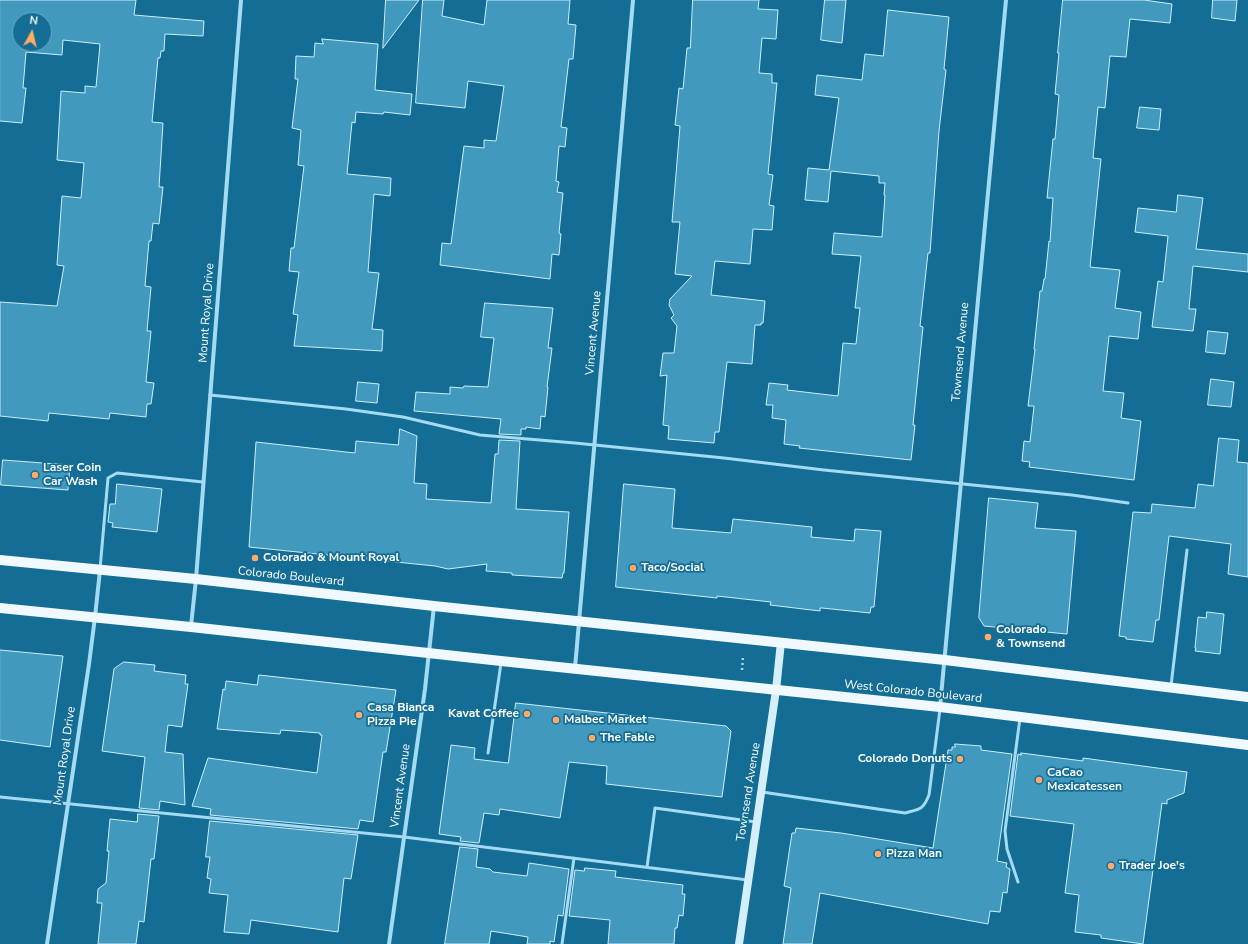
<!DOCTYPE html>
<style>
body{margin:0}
#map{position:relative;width:1248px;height:944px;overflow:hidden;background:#146d95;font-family:"Nunito Sans",sans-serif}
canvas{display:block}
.north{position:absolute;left:12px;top:12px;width:40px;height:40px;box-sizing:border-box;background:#146d95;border:1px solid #72a7bf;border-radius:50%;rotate:8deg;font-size:11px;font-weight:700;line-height:16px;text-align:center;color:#fff}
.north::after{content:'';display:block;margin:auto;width:14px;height:18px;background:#ffab65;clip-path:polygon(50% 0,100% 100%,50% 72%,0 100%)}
</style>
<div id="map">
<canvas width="1248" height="944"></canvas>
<div class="north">N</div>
</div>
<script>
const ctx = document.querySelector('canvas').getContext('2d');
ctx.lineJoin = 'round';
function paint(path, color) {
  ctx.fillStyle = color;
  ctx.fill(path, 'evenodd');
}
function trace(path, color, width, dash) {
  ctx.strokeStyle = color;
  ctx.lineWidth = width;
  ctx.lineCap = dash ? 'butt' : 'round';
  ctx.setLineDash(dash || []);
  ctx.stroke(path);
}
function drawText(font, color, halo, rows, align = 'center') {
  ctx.font = font + ' "Nunito Sans",sans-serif';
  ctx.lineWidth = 3.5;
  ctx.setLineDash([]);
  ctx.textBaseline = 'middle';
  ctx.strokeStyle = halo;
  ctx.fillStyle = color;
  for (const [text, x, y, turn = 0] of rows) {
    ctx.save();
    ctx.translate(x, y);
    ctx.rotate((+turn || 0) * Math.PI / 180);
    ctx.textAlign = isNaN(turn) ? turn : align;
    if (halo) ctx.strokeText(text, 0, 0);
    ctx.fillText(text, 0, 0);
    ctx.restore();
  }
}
const building = new Path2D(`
 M0 0H136L134 15 204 21 203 36 165 34 164 51H161L160 58H158L152 122 163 123 159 187H163L159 224 153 223 151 241H149L145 286 151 287 147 331H151L146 382 154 383 151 404H147L146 417 110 413 109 419 49 413 48 421 0 416V302L57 306 64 266 57 265 62 196 81 198 84 163 57 160 61 91 85 93V86L96 87 100 44 63 40 62 55 26 52 23 88H26L22 123 0 121ZM20 20H44V44H20Z
 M386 0H419L383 48Z
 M423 0H444L442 16 484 25 487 0H570L568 24 576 25 573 59H569L561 127 567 128 565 147 559 146 556 181 559 182 557 192 563 193 559 233 561 234 559 255 552 254 550 279 440 265 442 243 451 244 464 146 484 148V140L496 141 504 86 468 81 465 108 416 103Z
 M693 0H759L758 9 778 10 776 39 762 38 759 73 772 74V83H777L768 174 773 175 769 205 774 206 772 230 753 229 750 264 715 261 711 295 765 301 763 323H761V325H755L752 364 727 362 719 432H715L714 443 668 439 669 426 663 425 667 375 660 376 663 353H674L677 326 671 318 674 315 669 305 670 299 692 276 675 274 680 222H672L680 126 675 125 679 88 683 89 687 48H690Z
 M825 0H846L842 43 821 40Z
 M1063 0H1144L1172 4 1170 23 1130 19 1126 57 1110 56 1105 108 1098 107 1093 158 1101 159 1090 267 1120 270 1115 308 1141 312 1138 339 1109 336 1103 391 1124 393 1121 418 1141 421 1134 480 1029 467 1030 462 1022 461 1024 441 1030 442 1034 406H1028L1035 349H1034L1040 291H1042L1044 279H1045L1049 241 1050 242 1053 198H1047L1053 139H1055L1059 95 1055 94 1059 53H1058Z
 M1213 0H1237L1235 21 1212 18Z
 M888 10 949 17 944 69 946 70 939 131 930 253H928L920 326 923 327 913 425H915L911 460 799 448 800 446 784 444 786 420 772 418 773 405H766L769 383 788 385 787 390 838 396 843 343 856 344 860 308H855L861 256 832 254 834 233 882 237 885 195H884L885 183H879V176L831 171 828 202 805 200 808 168 829 170 839 98 815 95 817 75 862 80 865 54 883 56Z
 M322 39 378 44 375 90 412 94 410 115 384 112 383 114 356 112 355 123 352 122 347 174 391 178 390 196 374 194 368 272 379 273 372 329 383 330 382 351 294 346 298 315 293 314 299 272 289 271 291 248H294L304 166 298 165 301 130 292 128 298 79H295L296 56 314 57 315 43 323 44Z
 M1140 107 1161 109 1159 130 1137 128Z
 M1178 195 1203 198 1196 249 1248 254V272L1193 266 1189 309H1196L1193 331 1152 327 1158 281 1163 282 1168 236 1135 232 1138 208 1176 212Z
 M485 303 553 308 548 348H552L547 387H548L545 417 541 416 540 429 526 427V429H521V435L499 434 501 419 414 411 416 392 450 394V387L463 388 464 386 488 387 494 338 481 337Z
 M1208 331 1228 333 1225 354 1206 352Z
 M1211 379 1234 382 1231 407 1208 405Z
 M358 382 379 384 377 403 356 401Z
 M400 429 417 436 414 483 427 484 426 499 491 503 495 454H498L499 440 520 441 516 509 569 512 564 573H563L562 578 512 575V573L486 571 487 564 448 569 435 566 249 547 256 442 355 453 356 441 398 445Z
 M1219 438 1239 440 1237 462 1248 463V577L1228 574 1231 544 1169 536 1159 620H1156L1153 642 1126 639V637L1119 636 1133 512 1151 513 1152 504 1195 508 1198 484 1213 486Z
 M3 460 70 465 68 490 1 485Z
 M117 484 162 489 157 532 112 527 113 523 108 522 110 504H115Z
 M624 484 675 489 672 528 731 533 733 519 812 527 811 537 854 541 855 529 881 531 874 607H871L870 613 822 608H820V611L770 605 771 602 717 596V598L616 587Z
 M989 498 1038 503 1035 528 1076 531 1067 634 984 626 979 618Z
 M1207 612 1224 614 1220 654 1195 651 1196 648H1195L1198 617 1206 618Z
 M0 650 63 656 50 747 0 740Z
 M124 662 155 665 154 671 186 675 185 684H188L182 727 168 725 165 752 183 754 185 805 160 801 159 810 139 808 145 757 102 751 114 669Z
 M259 675 396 690 386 752H383L373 822 360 820 358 829 210 815 211 809 192 806 208 758 317 773 322 735H320V733L281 730 280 734 217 729 223 689 225 690 226 681 257 685Z
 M516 703 726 726 731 731 722 797 606 784 607 766 569 762 560 818 500 809 499 815 484 813 479 843 460 841 461 837 439 834 451 745 475 748 474 759 508 763Z
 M955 744 981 746V750L1012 754 997 861 1007 863 1006 867 1010 869 1007 893 1003 892 1000 912 990 911 988 924 820 893 812 944H783L791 888 784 886 792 833H795L796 828 841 833 933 848 948 750H952V747H955Z
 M1021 753 1083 761V758L1187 772 1184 793 1167 800V804L1162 803 1143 944 1101 938V935L1075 932 1079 895 1065 893 1074 824 1010 816 1018 754 1021 755Z
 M138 814 159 816 154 859H151L144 922 139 921 136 944H98L102 903H97L98 889 106 883 109 851H107L110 819 137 822Z
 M210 821 358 835 351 879 344 878 338 932 251 920 249 934 224 932 228 895 209 893 211 879 207 878 210 857H206Z
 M460 847 478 849 476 867 490 869 493 872 527 876 529 863 569 869 563 916 558 915 554 942 550 941V944H527L528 937 491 931 489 944H445Z
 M585 868 616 871 615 877 683 885 682 894H685L683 916 679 915 677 928H675L674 944H608L610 920 569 916 575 870 584 871Z`);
const path = new Path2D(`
 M742 670 743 656`);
const lane = new Path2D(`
 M210 395 346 409 403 417 480 435 575 443 724 458 824 470 1072 495 1128 503
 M100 569 108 478 117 473 203 482
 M1171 686 1187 550
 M488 753 501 663
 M762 792 905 813C920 809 923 810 929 795L940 709
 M0 797 404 837 748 880
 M647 867 655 808 756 822
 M1018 882 1007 849 1005 831 1020 718
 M562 944 574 858`);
const street = new Path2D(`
 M191 626 196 579 241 0
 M575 668 633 0
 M940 707 1006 0
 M47 944 89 664 95 617 100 570
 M389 944 425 689 434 606`);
const secondary = new Path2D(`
 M739 944 776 690 781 642`);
const primary = new Path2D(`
 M0 560 196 579 434 606 945 660 1248 697
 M0 608 191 627 501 661 940 707 1248 745`);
const markers = [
 [35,475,4,"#ffab65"],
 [255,558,4,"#ffab65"],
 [633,568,4,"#ffab65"],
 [988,637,4,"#ffab65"],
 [527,714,4,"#ffab65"],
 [359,715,4,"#ffab65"],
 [556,720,4,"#ffab65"],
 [592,738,4,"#ffab65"],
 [960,759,4,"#ffab65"],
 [1039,780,4,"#ffab65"],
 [878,854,4,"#ffab65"],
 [1111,866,4,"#ffab65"]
];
const streetNames = [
 ["Mount Royal Drive",207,313,-86],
 ["Vincent Avenue",594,333,-85],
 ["Townsend Avenue",961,352,-85],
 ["Colorado Boulevard",291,577,6],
 ["West Colorado Boulevard",913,692,6],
 ["Mount Royal Drive",65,756,-82],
 ["Vincent Avenue",401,786,-82],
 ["Townsend Avenue",749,792,-81]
];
const poiNames = [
 ["Laser Coin",43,468],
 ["Car Wash",43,482],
 ["Colorado & Mount Royal",263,558],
 ["Taco/Social",641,568],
 ["Colorado",996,630],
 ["& Townsend",996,644],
 ["Casa Bianca",367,708],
 ["Pizza Pie",367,722],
 ["Kavat Coffee",519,714,"right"],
 ["Malbec Market",564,720],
 ["The Fable",600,738],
 ["Colorado Donuts",952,759,"right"],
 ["CaCao",1047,773],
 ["Mexicatessen",1047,787],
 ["Pizza Man",886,854],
 ["Trader Joe's",1119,866]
];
paint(building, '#4199be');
trace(building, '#cbeefd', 1);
trace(path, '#a4dbf2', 2.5, [2, 3]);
trace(lane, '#a4dbf2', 3);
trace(street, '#a4dbf2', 4);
trace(secondary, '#d3effc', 8);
trace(primary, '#eff9ff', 10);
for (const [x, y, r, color] of markers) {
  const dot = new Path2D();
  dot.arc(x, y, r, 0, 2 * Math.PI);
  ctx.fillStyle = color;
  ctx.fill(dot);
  trace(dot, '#146d95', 1.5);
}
drawText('12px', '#fff', '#146d95', streetNames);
drawText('bold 12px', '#fff', '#146d95', poiNames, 'left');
</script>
